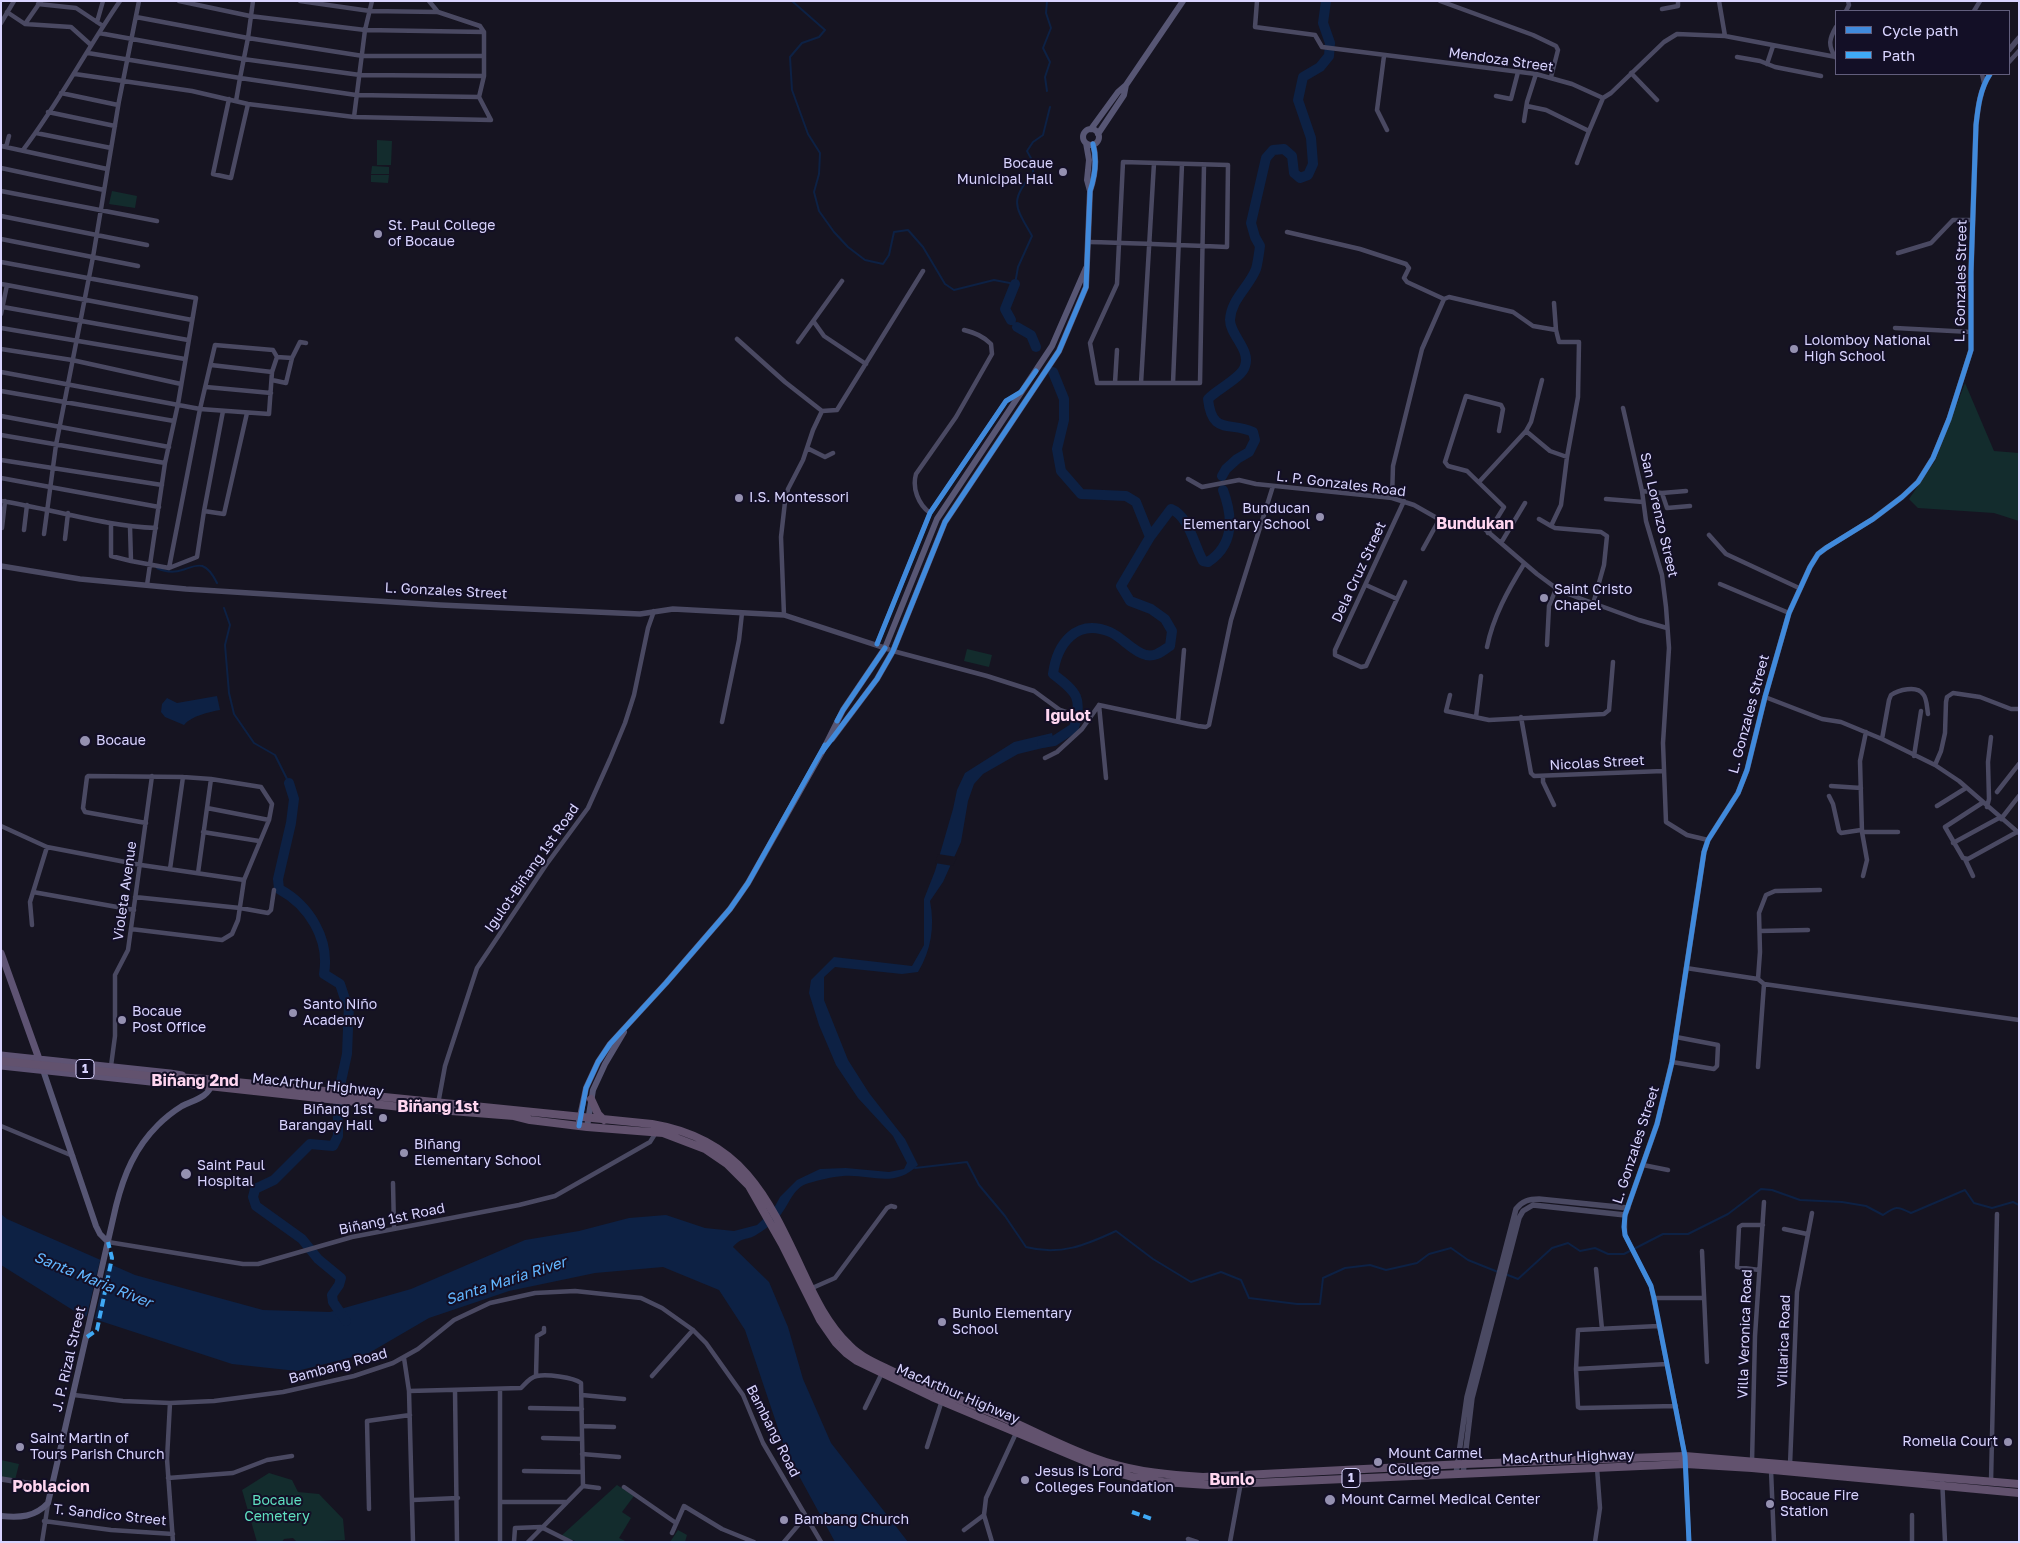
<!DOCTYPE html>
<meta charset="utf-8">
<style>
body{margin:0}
#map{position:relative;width:2020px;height:1543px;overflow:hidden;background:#161421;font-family:"Golos Text",sans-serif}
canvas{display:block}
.frame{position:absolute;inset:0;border:2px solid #d9d4ff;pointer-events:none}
.legend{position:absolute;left:1835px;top:10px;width:175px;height:65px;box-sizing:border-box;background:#130f26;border:1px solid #625e7d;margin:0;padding:6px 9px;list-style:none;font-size:15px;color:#d9d4ff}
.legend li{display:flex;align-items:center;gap:10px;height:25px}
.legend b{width:25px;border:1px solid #625e7d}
</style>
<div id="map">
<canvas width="2020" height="1543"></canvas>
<div class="frame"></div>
<ul class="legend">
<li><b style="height:6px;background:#408adc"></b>Cycle path</li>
<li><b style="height:6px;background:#3fa9f5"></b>Path</li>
</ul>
</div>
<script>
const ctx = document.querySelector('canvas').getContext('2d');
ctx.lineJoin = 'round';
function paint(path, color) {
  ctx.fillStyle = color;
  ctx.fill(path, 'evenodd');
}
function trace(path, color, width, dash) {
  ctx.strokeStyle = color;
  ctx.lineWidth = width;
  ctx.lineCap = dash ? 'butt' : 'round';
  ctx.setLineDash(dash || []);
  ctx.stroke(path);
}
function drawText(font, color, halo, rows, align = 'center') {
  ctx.font = font + ' "Golos Text",sans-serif';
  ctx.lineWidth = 4;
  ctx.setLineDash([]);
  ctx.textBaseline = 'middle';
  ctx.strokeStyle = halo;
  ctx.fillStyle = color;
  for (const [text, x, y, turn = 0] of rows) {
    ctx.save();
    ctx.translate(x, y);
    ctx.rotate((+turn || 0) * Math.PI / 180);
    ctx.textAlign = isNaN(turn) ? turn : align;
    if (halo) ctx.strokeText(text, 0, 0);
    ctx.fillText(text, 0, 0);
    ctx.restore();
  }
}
const green = new Path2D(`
 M377 140 392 141 391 165H377Z
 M372 166 389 167V174H371Z
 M371 175H389L388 183 371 182Z
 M112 191 137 196 135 208 109 204Z
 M1965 383 1994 451 2019 453V521L1994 513 1918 508 1909 499 1935 461Z
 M967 649 992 655 989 667 964 661Z
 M1 1460 19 1464 15 1480 1 1477Z
 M269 1473 292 1480 298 1492 319 1494 343 1519 345 1540 297 1542 293 1538 284 1539 282 1542H257L242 1490Z
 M617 1485 634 1496 622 1512 631 1518 619 1538 627 1542H578L561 1536Z
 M678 1530 687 1535 685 1542H670Z`);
const water = new Path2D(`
 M217 696 220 710C209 712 191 716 184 725L165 717 161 712 162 704 167 698 177 703Z
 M1052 733 1055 745 1018 754 983 774 974 784 968 801 961 842 943 882 930 901C935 927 931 950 918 972L902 974 835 967 824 977V1000L848 1060 869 1093 905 1139 918 1165C894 1189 871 1174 843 1176 832 1177 819 1180 809 1183 792 1187 789 1207 777 1219 772 1224 763 1231 756 1235 746 1241 743 1236 733 1247L769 1282 788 1327 803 1379 831 1443 908 1542H835L786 1452 745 1330 719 1290 663 1267 595 1273 509 1291 429 1318 369 1353 297 1371 232 1364 79 1314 1 1265V1214L7 1219 135 1275 263 1310 330 1312 411 1289 525 1240 579 1231 629 1218 666 1215 705 1228 734 1231 757 1225 773 1210 780 1197 797 1180 820 1169 846 1168 889 1172 904 1169 907 1163 893 1136 858 1098 836 1065 819 1025 809 993 811 980 834 957 912 966 924 945V899L935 871 953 809 957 790 965 773 1014 742Z`);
const pier = new Path2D(`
 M938 854 957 857 953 866 935 863Z
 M101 1257 108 1261 94 1322 86 1319Z`);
const stream = new Path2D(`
 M792 1 825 30 819 37 802 43 790 57 792 90 808 134 820 153 819 174 814 192 819 211 834 232 848 247 865 260 883 264 889 255 894 232 908 230 923 247 945 284 954 290 994 280 1015 284 1018 267 1032 236C1015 206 1009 201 1033 173V162L1027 151 1033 142 1043 135 1050 107
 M1047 1 1046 13 1051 28 1043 48 1050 62 1045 77 1047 91
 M157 568C188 583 198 545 217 583
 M224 608 230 625 225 645 229 693 234 714 254 743 275 755 289 783
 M915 1168 967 1162 979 1185 1005 1216 1026 1247C1060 1256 1086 1245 1116 1231L1153 1259 1191 1282 1221 1272 1241 1280 1249 1298 1297 1304H1320L1323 1278 1345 1268 1370 1265 1386 1270 1417 1263 1429 1254 1451 1248 1468 1260 1498 1272
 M1505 1274 1518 1279 1552 1248 1568 1243 1580 1251 1595 1248 1608 1254H1624L1663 1234H1688L1728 1214 1761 1189 1772 1190 1800 1200 1842 1202 1866 1206 1883 1215C1896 1206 1897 1206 1911 1213L1965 1190 1974 1203 1992 1208 2013 1202 2019 1205`);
const river = new Path2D(`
 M1011 320 1005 309 1015 284
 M1017 327 1031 335 1036 347
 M1053 372 1064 399V420L1057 449 1061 471 1081 494 1126 496 1136 502 1150 537
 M1222 476 1226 469 1237 459 1249 452 1255 440 1253 432C1230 421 1212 436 1208 399 1217 389 1242 378 1245 366 1251 350 1230 335 1230 320 1231 299 1249 287 1256 269 1258 262 1259 253 1260 246L1255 237 1251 223 1266 158 1273 150 1284 149 1292 156 1294 173 1300 178 1308 175 1313 164 1311 138 1298 100 1303 77 1320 67 1329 56 1330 43 1323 23 1326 1
 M1042 743 1054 741 1074 728C1083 698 1077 692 1053 674 1057 644 1076 618 1110 632 1122 637 1133 652 1146 655 1156 657 1162 651 1170 646L1172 631 1165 619 1151 609 1130 601 1121 586 1150 537 1171 509C1189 516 1194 545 1203 561L1208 562C1235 544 1233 517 1223 490
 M289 783 294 799 291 823 278 879 279 889C309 905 330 939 324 974L340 984 345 999 349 1004 347 1054 340 1086
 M338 1103V1136L333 1146 310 1144 274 1180 255 1189 253 1197 256 1206 302 1239 318 1259 341 1278 339 1285 332 1295 333 1302 346 1321`);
const minor = new Path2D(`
 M179 1 250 16 365 30 484 32
 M300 1 370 11 438 12 480 26 484 32V76
 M429 1 438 12
 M1257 1 1255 27 1315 35 1322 47 1536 74 1572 84 1603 98 1611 93 1664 42 1677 34 1725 36 1836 57
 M1440 1 1533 35 1556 46 1558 50 1551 77
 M1719 1 1725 36
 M38 4 76 8 103 26
 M1662 9 1678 6V1
 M1846 11 1849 5 1848 1
 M1974 11 1980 1
 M7 12 25 24 71 27 91 45
 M136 17 248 38 363 56H484
 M97 22 103 1
 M1 23 14 1
 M25 24 41 1
 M99 33 243 59 360 75 484 76 479 97
 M88 53 240 78 236 101
 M1384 56 1377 110 1387 130
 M1737 57 1760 61 1775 67 1821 76
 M1835 57C1828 45 1829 39 1836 27
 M2009 62 2019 51
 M1767 64 1773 46
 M1631 73 1657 100
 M75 74 192 91 248 104 354 117 491 120 479 97 356 95 240 78 248 38 253 1
 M1982 74 1984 83
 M61 93 118 105
 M1496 96 1511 99 1518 72
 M229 99 213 174 231 178 248 104
 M1527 106 1546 110 1589 131 1603 98
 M48 112 115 126
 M354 117 365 30 372 1
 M1524 121 1527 102 1536 74
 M36 133 111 148
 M1 146 107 169
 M6 147 9 136
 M23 150C59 103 86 50 120 1
 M1577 163 1589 131
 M1 168 104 190
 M1 191 157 221
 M1 216 147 245
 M1287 232 1360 249 1406 264 1409 268 1404 278 1407 282 1444 299 1449 297 1513 312 1533 326 1556 330 1559 342H1579L1578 397 1567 457 1561 505 1551 526 1555 528 1601 532 1607 536 1604 565 1593 604
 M1 239 138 266
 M1089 242C1135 243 1181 245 1227 247L1228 165 1123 162 1117 284 1090 343 1097 383H1200L1204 165
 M1898 253 1931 243 1953 220H1973
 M1 262 196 298 178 404 165 463 147 585
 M1 284 7 285 1 314
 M7 285 192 320
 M1554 303 1556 330
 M3 307 188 340
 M814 322 824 336 866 364
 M1 328 185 359
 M1895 328 1971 332
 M737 339 785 382 822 411 837 410 923 271
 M798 342 842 281
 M1 349 72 360 181 384
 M292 358 300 342 306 343
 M211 365 272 372
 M1 372 200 409 269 414 272 372 277 357 273 350 215 345 200 409 169 568
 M272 380 286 383 292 358 277 357
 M1115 383 1117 350
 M1141 383 1154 163
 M1173 383 1182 164
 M206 387 271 393
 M1 391 174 421
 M1623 408 1642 491 1646 521 1662 575 1666 607 1669 648 1663 743 1666 822 1687 835 1708 840
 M1 416 169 447
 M1526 431 1550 451 1567 457
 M1 435 165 463
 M807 448 825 457 833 453
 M1 460 162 485
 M1 478 159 507
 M1188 479 1202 487 1239 480 1256 484 1392 498 1414 505 1451 526 1471 523 1480 525 1537 574 1560 591 1639 620 1667 628
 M1479 482 1526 431 1531 422 1542 380
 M1642 491 1662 493 1686 491
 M1662 493 1667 508 1690 506
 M1392 498 1393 466 1422 349 1444 299
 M1606 499 1643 502
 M1 501C53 509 103 526 156 528
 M204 511 224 514 247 413
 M930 513C918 504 912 488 916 474L956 417 992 354 991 344C983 336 975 333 964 330
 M1539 519 1551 526
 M111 524V556L131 561 130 527
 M2 528 5 501
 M24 530 27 505
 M1488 533 1504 507 1467 471 1448 466 1445 462 1466 396 1501 405 1503 409 1499 431
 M44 534 56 445 93 257 119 101 139 1
 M1709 535 1726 554 1799 588
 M65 539 68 513
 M1501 543 1525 503
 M1423 549 1439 520
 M131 561 169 568 197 557 204 511 223 411
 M1720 584 1789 613
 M1366 585 1397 599 1405 582
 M1397 599 1366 666 1361 667 1335 655V650L1404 501
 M784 615 781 537 785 502 788 489 803 460 813 430 822 411
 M877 644 930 513 1006 401 1020 393
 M1547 645 1549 606 1556 589
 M1487 647C1493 617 1508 590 1524 564
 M893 651 987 676 1034 691 1060 710 1087 719
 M1450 695 1446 711 1489 720 1604 714 1609 710 1613 662
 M1765 697 1822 719 1841 722 1882 739 1935 765 1959 781 2019 833
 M1099 705 1198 726 1206 727 1209 725 1231 620 1273 486
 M1099 705 1106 778
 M1476 717 1481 676
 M1521 717 1531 773 1534 776 1663 771
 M1178 721 1184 650
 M722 722 739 640 742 613
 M1866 732 1860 761 1862 832H1898
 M1882 739 1889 700 1891 695C1898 690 1917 685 1923 694 1927 698 1927 708 1928 714
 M1914 756 1921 711
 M1045 758 1057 752 1082 729 1099 705
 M1935 765 1941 751 1945 733 1946 702 1947 697 1953 693 1980 697 2011 709H2019
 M1543 776V782L1554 805
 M1831 786 1861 788
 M1997 792 2019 764
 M1829 796 1833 804 1839 831 1841 833 1861 830
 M1982 803 1945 827 1963 858 1968 859 2017 832
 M1937 806 1966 788
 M1987 807 1989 799 1988 762 1991 737
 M207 808 269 820
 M2001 819 2019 796
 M1 826 47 847 141 865 244 880
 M203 832 259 841
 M1862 832 1867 860 1863 876
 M1953 843 1999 818
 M1965 859 1973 876
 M170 869 183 777
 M198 873 211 779
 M33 892 134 910
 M135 897 240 908 268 913 271 910 274 890
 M32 925 30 902 47 847
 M131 929 222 940 232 934 238 920 244 880 269 820 272 804 261 787 211 779 183 777 88 776 87 777 83 808 85 812 146 823
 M1760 931 1808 930
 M1686 968 1758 979 1764 984 2019 1020
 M1758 979 1760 952 1759 913 1766 895 1775 891 1820 890
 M1672 1062 1714 1069 1717 1066 1718 1045 1676 1037
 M111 1066 115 1036V975L128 950 152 776
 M1758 1067 1764 984
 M438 1104 445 1066 477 968 546 865 588 808 610 759 625 723 634 695 648 628 654 611
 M1 1126 73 1156
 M1643 1165 1668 1170
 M393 1183 394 1228
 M1625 1215V1235L1651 1286 1674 1399 1685 1456 1689 1542
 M1784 1229 1807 1234
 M108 1242 243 1264H258L352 1237 519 1205 555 1196 650 1142 657 1131
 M1702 1251 1707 1362
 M1596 1269 1602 1329
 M1759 1270 1737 1267 1739 1227 1742 1225H1763
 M810 1289 835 1278 887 1208 891 1206 895 1207
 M1654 1298H1704
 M1658 1326 1578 1330 1576 1369 1578 1407 1580 1408 1676 1406
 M404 1358 409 1391 413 1542
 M1576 1369 1667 1364
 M536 1376 537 1336 544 1332V1328
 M652 1376 693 1330
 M500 1389V1542
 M455 1390 457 1542
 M409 1391 521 1388C525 1384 530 1377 537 1376 546 1374 573 1377 581 1383L583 1486 528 1542
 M74 1395 123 1401 170 1403 214 1401 283 1392 354 1376 393 1363 418 1349 454 1320 490 1303 535 1293 575 1291 641 1298 662 1308 693 1330 706 1343 743 1395 763 1443 821 1542
 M582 1395 624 1399
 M170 1403 167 1459 173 1542
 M530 1408 582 1409
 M865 1408 882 1373
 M582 1426 614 1427
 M543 1438 582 1439
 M927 1447 944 1394
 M582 1454 619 1457
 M1752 1462 1755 1336 1764 1202
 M1790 1465 1797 1292 1812 1213
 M1771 1470 1774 1542
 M524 1471 582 1472
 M1942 1477 1945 1542
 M168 1478 233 1473 267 1460 292 1456
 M1991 1482 1997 1214
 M583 1486 599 1488
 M624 1487 676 1523
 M413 1500 458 1498
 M501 1502H567
 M369 1509 367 1421 410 1415
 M984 1515 992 1542
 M1912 1515V1542
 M44 1521 111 1530 173 1534
 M964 1530 984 1515 986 1498 1017 1431
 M672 1533 684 1506 722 1529 754 1542
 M1188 1539 1197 1542
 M42 1542 48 1504
 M514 1542 515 1528 541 1527 571 1542
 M784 1542 806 1516
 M1230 1542 1241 1482
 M1595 1542 1600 1508 1597 1468`);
const tertiary = new Path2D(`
 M2009 50 2019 38
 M1 566 80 579 186 589 440 605 640 614 673 609 784 615 888 649
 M1456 1474 1467 1397 1516 1209C1522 1201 1529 1199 1539 1199L1628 1208
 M1463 1474 1472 1398 1519 1218 1523 1211 1533 1205 1625 1215 1657 1124 1672 1062 1704 852 1708 840 1738 793 1747 770 1765 697 1789 613 1810 567 1818 554 1826 548 1873 519 1902 497 1918 482 1933 458 1949 419 1971 350V272L1976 125C1978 107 1980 89 1990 74
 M1 1479 52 1487`);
const secondary = new Path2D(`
 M1091 129 1118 92 1126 85 1183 1
 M1083 137a8 8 0 1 1 16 0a8 8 0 1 1-16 0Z
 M1098 134 1124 95 1126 85
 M1086 143 1089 160 1087 180 1090 191
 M832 739 877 679 893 651 945 522 1059 351 1086 287 1090 191C1095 176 1097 159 1093 144
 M43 1070 96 1226 100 1234 108 1242
 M579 1121 586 1088 598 1062 610 1044 666 983 730 909 748 883 822 752 843 710 885 648 937 519 1052 346 1086 268
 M587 1127 593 1090 605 1064 624 1032
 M1 1516C20 1518 35 1517 48 1503L116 1206C124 1174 135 1148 158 1125 165 1118 174 1111 182 1106 193 1100 208 1098 212 1084`);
const primary = new Path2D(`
 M1 953 39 1059
 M1 1055 170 1073 182 1075
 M1 1066 169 1084H185`);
const trunk = new Path2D(`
 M173 1077 206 1079 652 1124C742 1139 768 1197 803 1272 815 1298 828 1325 849 1345 862 1359 884 1367 901 1375 935 1390 968 1403 1002 1417 1037 1432 1070 1451 1106 1462 1138 1472 1170 1475 1203 1477L1464 1464 1685 1456 2019 1484
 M168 1078 190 1084 401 1107 514 1116 530 1120 587 1127 663 1133 705 1149 727 1164 749 1186 782 1244 820 1320 836 1343 846 1353 857 1361 932 1397 1104 1469 1132 1477 1163 1482 1208 1485 1686 1464 1752 1468 2019 1493
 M591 1099 598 1114 604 1120`);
const trunkBridge = new Path2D(`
 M1 1061 168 1078`);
const quiet = new Path2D(`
 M87 1337 97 1330 112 1258 108 1242
 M1132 1512 1152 1519`);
const cycleway = new Path2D(`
 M877 644 930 513 1006 401 1021 392 1036 371
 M837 721 843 710 885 648
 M822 752 877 679 893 651 945 522 1059 351 1086 287 1090 191C1095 176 1097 159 1093 144
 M579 1126 586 1088 598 1062 610 1044 666 983 730 909 748 883 825 745
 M1689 1542 1685 1456 1654 1298 1651 1286 1625 1235 1624 1227 1625 1215 1657 1124 1672 1062 1704 852 1708 840 1738 793 1747 770 1765 697 1789 613 1810 567 1818 554 1826 548 1873 519 1902 497 1918 482 1933 458 1949 419 1971 350V272L1976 125C1978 107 1980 89 1990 74`);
const markers = [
 [1063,172,5,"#9591b1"],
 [378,234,5,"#9591b1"],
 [1794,349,5,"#9591b1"],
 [739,498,5,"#9591b1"],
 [1320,517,5,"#9591b1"],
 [1544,598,5,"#9591b1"],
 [85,741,6,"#9591b1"],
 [293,1013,5,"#9591b1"],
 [122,1020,5,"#9591b1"],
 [383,1118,5,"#9591b1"],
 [404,1153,5,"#9591b1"],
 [186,1174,6,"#9591b1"],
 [942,1322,5,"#9591b1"],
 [2008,1442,5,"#9591b1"],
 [20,1447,5,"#9591b1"],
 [1378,1462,5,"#9591b1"],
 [1025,1480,5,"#9591b1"],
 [1330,1500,6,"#9591b1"],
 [1770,1504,5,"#9591b1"],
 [784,1520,5,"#9591b1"]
];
const shields = [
 [85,1069,18],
 [1351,1478,18]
];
const shieldNames = [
 ["1",85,1069],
 ["1",1351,1478]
];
const streetNames = [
 ["Mendoza Street",1501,60,8],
 ["L. Gonzales Street",1961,281,-89],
 ["L. P. Gonzales Road",1341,484,7],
 ["San Lorenzo Street",1659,515,77],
 ["Dela Cruz Street",1359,572,-65],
 ["L. Gonzales Street",446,591,3],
 ["L. Gonzales Street",1749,714,-75],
 ["Nicolas Street",1597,763,-3],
 ["Igulot-Biñang 1st Road",532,868,-55],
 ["Violeta Avenue",125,891,-82],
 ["MacArthur Highway",318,1085,6],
 ["L. Gonzales Street",1636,1145,-72],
 ["Biñang 1st Road",392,1219,-12],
 ["Villa Veronica Road",1745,1334,-88],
 ["Villarica Road",1784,1341,-88],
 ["J. P. Rizal Street",69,1359,-77],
 ["Bambang Road",338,1366,-15],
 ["MacArthur Highway",958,1394,23],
 ["Bambang Road",773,1431,63],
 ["MacArthur Highway",1568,1457,-2],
 ["T. Sandico Street",110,1515,6]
];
const poiNames = [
 ["Bocaue",1053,164,"right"],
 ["Municipal Hall",1053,180,"right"],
 ["St. Paul College",388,226],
 ["of Bocaue",388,242],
 ["Lolomboy National",1804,341],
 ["High School",1804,357],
 ["I.S. Montessori",749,498],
 ["Bunducan",1310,509,"right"],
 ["Elementary School",1310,525,"right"],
 ["Saint Cristo",1554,590],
 ["Chapel",1554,606],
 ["Bocaue",96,741],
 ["Santo Niño",303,1005],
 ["Academy",303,1021],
 ["Bocaue",132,1012],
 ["Post Office",132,1028],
 ["Biñang 1st",373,1110,"right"],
 ["Barangay Hall",373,1126,"right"],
 ["Biñang",414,1145],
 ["Elementary School",414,1161],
 ["Saint Paul",197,1166],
 ["Hospital",197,1182],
 ["Bunlo Elementary",952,1314],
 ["School",952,1330],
 ["Saint Martin of",30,1439],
 ["Tours Parish Church",30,1455],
 ["Romelia Court",1998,1442,"right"],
 ["Mount Carmel",1388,1454],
 ["College",1388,1470],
 ["Jesus is Lord",1035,1472],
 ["Colleges Foundation",1035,1488],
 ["Bocaue Fire",1780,1496],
 ["Station",1780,1512],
 ["Mount Carmel Medical Center",1341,1500],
 ["Bambang Church",794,1520]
];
const parkNames = [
 ["Bocaue",277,1501],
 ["Cemetery",277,1517]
];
const waterNames = [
 ["Santa Maria River",93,1280,22],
 ["Santa Maria River",506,1281,-18]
];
const quarterNames = [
 ["Bundukan",1475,524],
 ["Igulot",1068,716],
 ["Biñang 2nd",195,1081],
 ["Biñang 1st",438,1107],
 ["Bunlo",1232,1480],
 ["Poblacion",51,1487]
];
paint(green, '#132c2d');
paint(water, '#0d2144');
paint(pier, '#161421');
trace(stream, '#0d2144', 2);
trace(river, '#0d2144', 10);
trace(minor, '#4a4962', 4.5);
trace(tertiary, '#4a4962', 5.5);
trace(secondary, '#575674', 6);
trace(primary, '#5e5373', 7);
trace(trunk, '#62526e', 8);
trace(trunkBridge, '#62526e', 8);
trace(quiet, '#3fa9f5', 4, [8, 4]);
trace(cycleway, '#408adc', 5);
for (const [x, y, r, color] of markers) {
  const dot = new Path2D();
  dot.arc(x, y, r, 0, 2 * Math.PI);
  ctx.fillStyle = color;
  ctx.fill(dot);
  trace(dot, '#130f26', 2);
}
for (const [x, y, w] of shields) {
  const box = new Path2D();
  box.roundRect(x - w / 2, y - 9.5, w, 19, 4);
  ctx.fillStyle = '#130f26';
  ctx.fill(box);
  trace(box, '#d9d4ff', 1);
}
drawText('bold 12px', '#d9d4ff', null, shieldNames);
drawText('14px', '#d9d4ff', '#130f26', streetNames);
drawText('14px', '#d9d4ff', '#130f26', poiNames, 'left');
drawText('14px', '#5fe0c0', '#130f26', parkNames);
drawText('italic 15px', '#62b6ff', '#130f26', waterNames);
drawText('bold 16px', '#ffd6f0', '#130f26', quarterNames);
</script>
